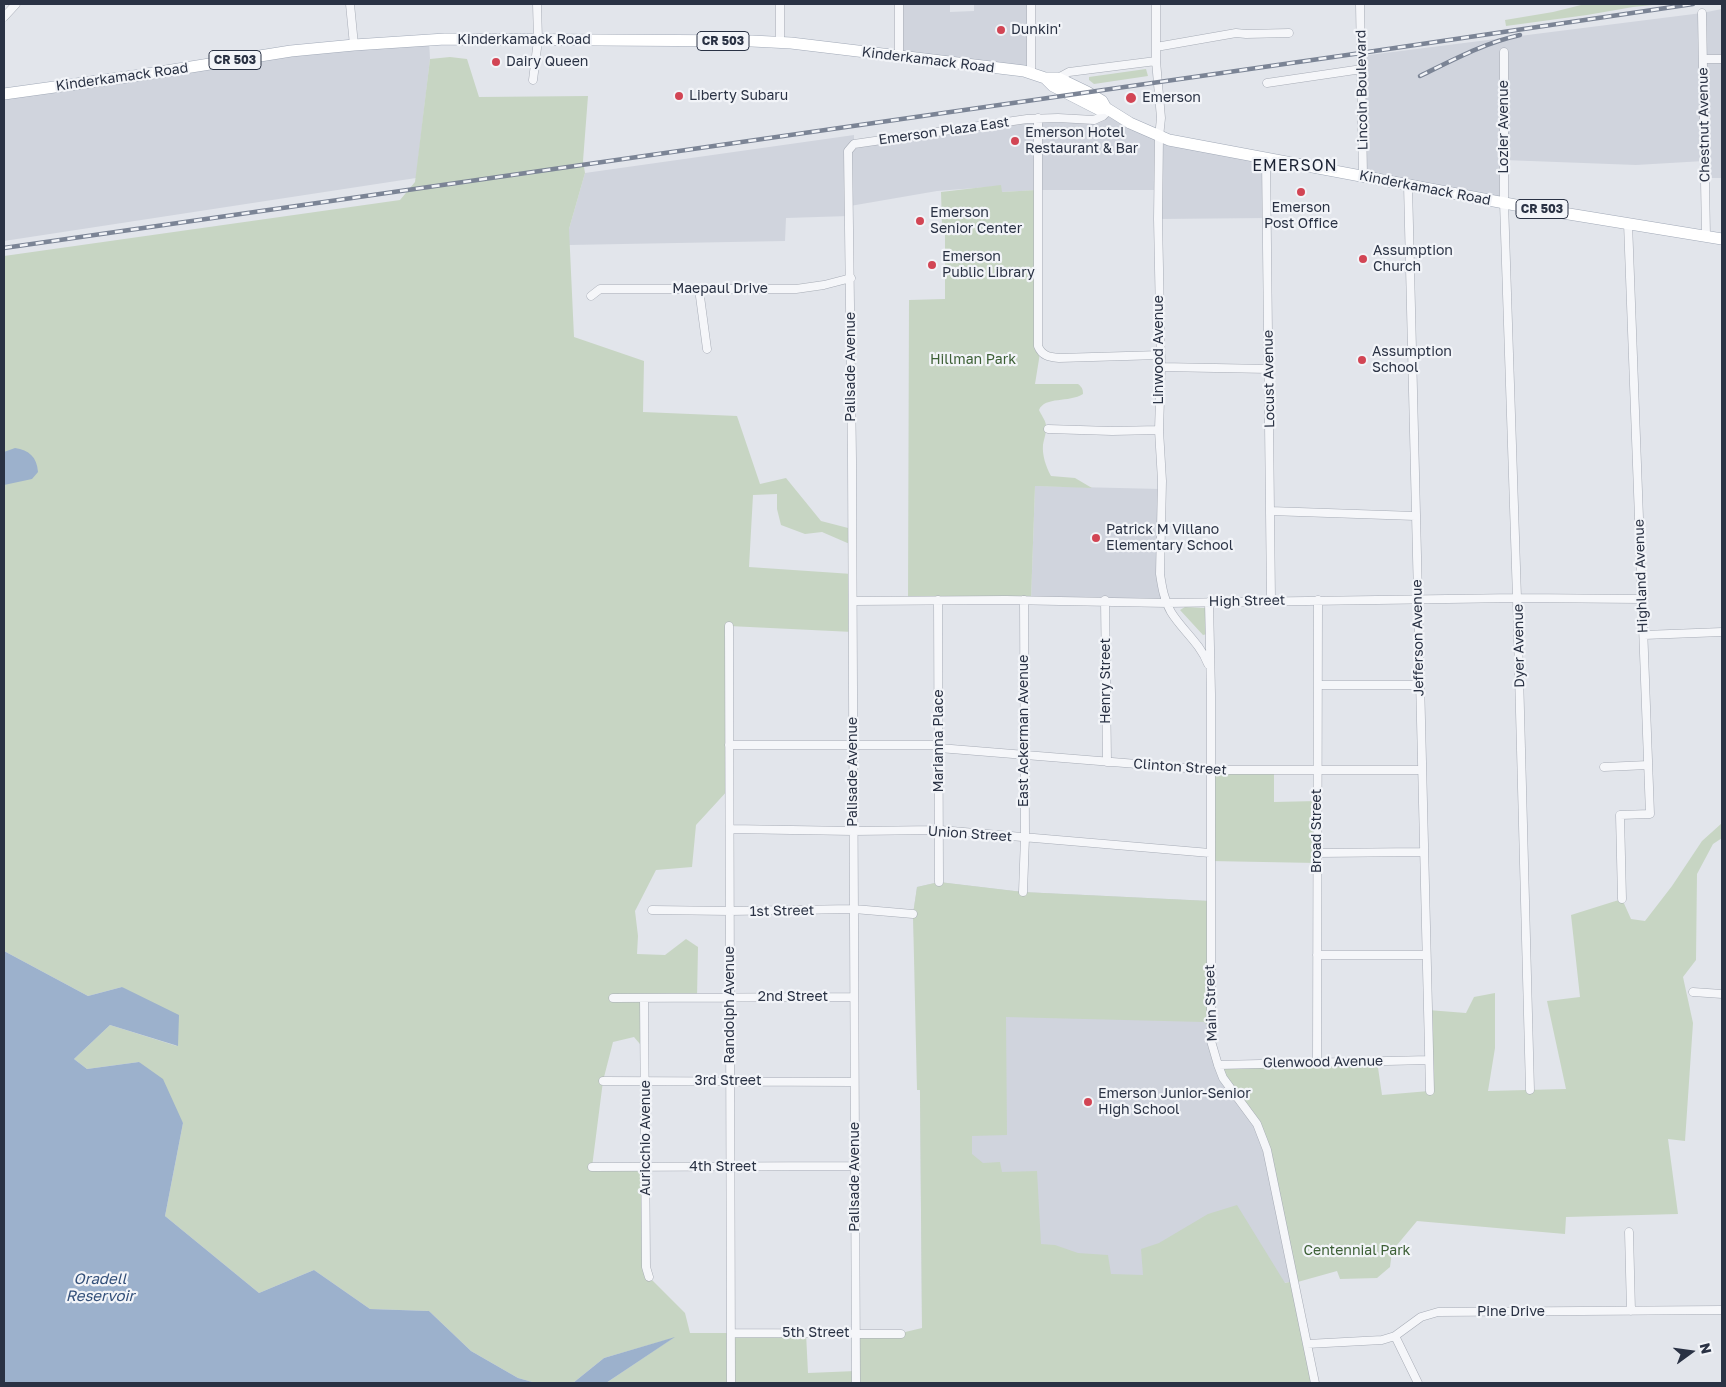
<!DOCTYPE html>
<style>
body{margin:0}
#map{position:relative;width:1726px;height:1387px;overflow:hidden;background:#e2e5eb;font-family:"Golos Text",sans-serif}
canvas{display:block}
.frame{position:absolute;inset:0;border:5px solid #2a3244;pointer-events:none}
.north{position:absolute;left:1666px;top:1327px;width:50px;height:50px;-webkit-text-stroke:4px #f2f4f8;paint-order:stroke;rotate:76deg;font-size:14px;font-weight:700;line-height:20px;text-align:center;color:#2a3244}
.north::after{content:'';display:block;margin:auto;width:18px;height:22px;background:#2a3244;clip-path:polygon(50% 0,100% 100%,50% 72%,0 100%)}
</style>
<div id="map">
<canvas width="1726" height="1387"></canvas>
<div class="frame"></div>
<div class="north">N</div>
</div>
<script>
const ctx = document.querySelector('canvas').getContext('2d');
ctx.lineJoin = 'round';
function paint(path, color) {
  ctx.fillStyle = color;
  ctx.fill(path, 'evenodd');
}
function trace(path, color, width, dash) {
  ctx.strokeStyle = color;
  ctx.lineWidth = width;
  ctx.lineCap = dash ? 'butt' : 'round';
  ctx.setLineDash(dash || []);
  ctx.stroke(path);
}
function drawText(font, color, halo, rows, align = 'center') {
  ctx.font = font + ' "Golos Text",sans-serif';
  ctx.lineWidth = 4.5;
  ctx.setLineDash([]);
  ctx.textBaseline = 'middle';
  ctx.strokeStyle = halo;
  ctx.fillStyle = color;
  for (const [text, x, y, turn = 0] of rows) {
    ctx.save();
    ctx.translate(x, y);
    ctx.rotate((+turn || 0) * Math.PI / 180);
    ctx.textAlign = isNaN(turn) ? turn : align;
    if (halo) ctx.strokeText(text, 0, 0);
    ctx.fillText(text, 0, 0);
    ctx.restore();
  }
}
const built = new Path2D(`
 M899 4H950V12L974 11V4H1031V73L899 56Z
 M1722 9V178H1705L1704 161 1636 165 1504 160V202L1363 176 1361 56 1702 13Z
 M429 40 430 59 416 178 4 241V94L291 51Z
 M1109 110 1144 131 1266 158 1267 218 1158 219V190H1039L1001 192V186L937 191 850 206 849 216 786 218 785 241 569 245V229L585 173 854 135V144L1009 121H1091Z
 M1035 486 1161 489 1165 601 1031 600Z
 M939 882 1023 892 1210 901 1213 1052 1257 1124 1294 1281 1240 1292 922 1328 920 1093 913 914 917 887Z`);
const green = new Path2D(`
 M1585 4H1662L1633 7 1587 15 1506 26 1505 20 1553 12Z
 M450 57 467 59 479 97 588 96 583 161 585 173 569 229 574 337 644 361 643 412 737 416 760 484 786 478 821 521 852 529V545L822 532 805 534 781 525 777 509V494L753 495 749 567 852 574 853 632 729 626V789L696 825 692 867 656 870 635 911 638 936 637 954 665 955 686 939 698 947 697 998H645V1050L634 1037 613 1042 603 1081 592 1167H646L649 1277 685 1313 690 1333H806L808 1373 856 1371V1333H901L922 1328 920 1093V1090H917L913 914 917 887 939 882 1023 892 1210 901V1029L1204 1022 1006 1017 1007 1135 972 1136V1154L983 1163 1000 1162 1002 1172 1037 1171 1041 1244 1055 1245 1078 1253 1108 1255 1111 1274 1143 1275 1141 1249 1159 1243 1208 1214 1237 1205 1285 1283 1294 1281 1263 1137 1218 1065 1377 1061 1382 1095 1429 1091 1428 1010 1466 1013 1474 997 1495 993V1048L1488 1091 1566 1089 1547 1001 1580 997 1571 915 1622 899 1631 919 1645 921 1672 886 1702 841 1722 823V838L1713 844 1697 874 1696 960 1683 977 1693 1023 1685 1141 1668 1139 1678 1214 1566 1217 1565 1234 1417 1221 1392 1251 1390 1267 1377 1278 1340 1279 1337 1271 1294 1283 1315 1383H606L673 1338 604 1358 573 1383H536L518 1378 471 1351 429 1311 370 1309 314 1270 259 1293 165 1216 183 1123 139 1062 87 1069 74 1059 110 1025 177 1046 122 987 88 996 4 951V256L400 200 415 182 430 59Z
 M1146 69 1148 76 1094 84 1089 80V77Z
 M1001 185 1002 192 1037 190 1040 353 1035 384H1078C1082 387 1083 389 1083 394 1069 403 1045 396 1039 410 1041 415 1045 419 1046 425 1047 432 1044 438 1043 445 1042 455 1046 467 1051 476L1075 478 1092 488 1035 486 1031 600H908L909 300 945 299V229L942 224 941 192Z
 M1185 607 1206 608 1207 634 1203 635 1180 610Z
 M1211 770H1274V802L1317 801V863L1210 861Z`);
const water = new Path2D(`
 M15 448C29 450 37 457 38 472L32 479 4 485V452Z
 M4 951 88 996 122 987 179 1015 178 1046 110 1025 74 1059 87 1069 139 1062 163 1079 183 1123 165 1216 259 1293 314 1270 370 1309 429 1311 471 1351 518 1378 536 1383H4Z
 M675 1337 606 1383H573L604 1358Z`);
const minor = new Path2D(`
 M350 4 354 45
 M1156 4V61L1161 118 1159 137 1158 219 1161 367 1159 430 1162 481 1160 574C1162 587 1164 600 1171 612 1182 630 1200 643 1208 664
 M1360 4 1363 176
 M1702 13 1706 236
 M4 17 16 4
 M780 43V4
 M1156 47 1236 33 1246 34 1289 33
 M1504 52V202L1517 598 1530 1090
 M899 56V4
 M1703 59H1722
 M1031 73V4
 M1058 78 1069 72 1156 61
 M533 80 538 40 537 4
 M1267 83 1362 69
 M1038 118V346C1042 356 1049 357 1059 358L1160 355
 M1266 158 1271 600
 M1408 185 1430 1091
 M699 289 707 349
 M591 296 600 289H796L824 285 851 278
 M1161 367 1269 369
 M1048 429 1112 431 1159 430
 M1270 511 1415 516
 M938 600 939 882
 M1105 600 1107 762
 M853 601 1006 600 1167 603 1517 598 1642 599
 M1209 602 1211 694V1041L1218 1065 1223 1078 1257 1124 1267 1150 1315 1383
 M729 626 731 1383
 M1644 635 1722 632
 M1318 685H1419
 M729 745H939
 M939 748 1211 770H1421
 M1604 767 1648 765
 M730 829 853 831 940 830 1210 853
 M1317 853 1423 852
 M1023 892 1025 837 1024 600
 M1622 899 1620 815 1650 814 1628 223
 M652 910 730 911 854 909 913 914
 M1317 955H1426
 M1693 992 1722 994
 M613 998 854 997
 M644 998 646 1267 649 1277
 M1317 1062 1318 600
 M1218 1065 1429 1060
 M603 1081 854 1082
 M592 1167 855 1166
 M1629 1232 1631 1311
 M731 1333 901 1334
 M1395 1336 1418 1383
 M1307 1344 1382 1340 1395 1336 1421 1317 1438 1312 1722 1310
 M856 1383 852 460 848 151 854 144 1027 119 1058 118 1094 120 1103 116 1109 110`);
const primary = new Path2D(`
 M1045 78H1058L1087 92 1102 101 1106 108 1130 123 1169 140 1526 207 1722 239
 M4 94 141 75 291 51 354 45 445 39 752 41 791 43 1024 71 1045 78 1053 86 1098 109 1106 108`);
const rail = new Path2D(`
 M1420 76C1453 60 1484 43 1520 35
 M4 248 1361 53 1693 4`);
const markers = [
 [1001,30,5,"#d24554"],
 [496,62,5,"#d24554"],
 [679,96,5,"#d24554"],
 [1131,98,6,"#d24554"],
 [1015,141,5,"#d24554"],
 [1301,192,5,"#d24554"],
 [920,221,5,"#d24554"],
 [1363,259,5,"#d24554"],
 [932,265,5,"#d24554"],
 [1362,360,5,"#d24554"],
 [1096,538,5,"#d24554"],
 [1088,1102,5,"#d24554"]
];
const shields = [
 [723,41,52],
 [235,60,52],
 [1542,209,52]
];
const shieldNames = [
 ["CR 503",723,41],
 ["CR 503",235,60],
 ["CR 503",1542,209]
];
const poiNames = [
 ["Dunkin'",1011,30],
 ["Dairy Queen",506,62],
 ["Liberty Subaru",689,96],
 ["Emerson",1142,98],
 ["Emerson Hotel",1025,133],
 ["Restaurant & Bar",1025,149],
 ["Emerson",1301,208,"center"],
 ["Post Office",1301,224,"center"],
 ["Emerson",930,213],
 ["Senior Center",930,229],
 ["Assumption",1373,251],
 ["Church",1373,267],
 ["Emerson",942,257],
 ["Public Library",942,273],
 ["Assumption",1372,352],
 ["School",1372,368],
 ["Patrick M Villano",1106,530],
 ["Elementary School",1106,546],
 ["Emerson Junior-Senior",1098,1094],
 ["High School",1098,1110]
];
const streetNames = [
 ["Kinderkamack Road",524,40],
 ["Kinderkamack Road",928,60,7],
 ["Kinderkamack Road",122,77,-8],
 ["Lincoln Boulevard",1362,90,-91],
 ["Chestnut Avenue",1704,125,-91],
 ["Lozier Avenue",1504,127,-90],
 ["Emerson Plaza East",944,131,-8],
 ["Kinderkamack Road",1425,188,11],
 ["Maepaul Drive",720,289],
 ["Linwood Avenue",1159,350,-90],
 ["Palisade Avenue",851,367,-90],
 ["Locust Avenue",1269,379,-91],
 ["Highland Avenue",1641,576,-92],
 ["High Street",1247,601,-1],
 ["Jefferson Avenue",1418,638,-91],
 ["Dyer Avenue",1519,646,-91],
 ["Henry Street",1106,681,-90],
 ["East Ackerman Avenue",1024,731,-90],
 ["Marianna Place",939,741,-90],
 ["Clinton Street",1180,767,4],
 ["Palisade Avenue",853,772,-90],
 ["Broad Street",1317,831,-90],
 ["Union Street",970,834,4],
 ["1st Street",782,911,-1],
 ["2nd Street",793,997],
 ["Main Street",1211,1003,-92],
 ["Randolph Avenue",730,1005,-90],
 ["Glenwood Avenue",1323,1062,-1],
 ["3rd Street",728,1081],
 ["Auricchio Avenue",646,1138,-90],
 ["4th Street",723,1167],
 ["Palisade Avenue",855,1177,-90],
 ["Pine Drive",1511,1312],
 ["5th Street",816,1333]
];
const parkNames = [
 ["Hillman Park",973,360],
 ["Centennial Park",1357,1251]
];
const waterNames = [
 ["Oradell",100,1279],
 ["Reservoir",100,1296]
];
const quarterNames = [
 ["EMERSON",1295,166]
];
paint(built, '#d0d4dd');
paint(green, '#c7d5c3');
paint(water, '#9cb1cc');
trace(minor, '#a7acb6', 9);
trace(primary, '#a1a9b7', 12);
trace(minor, '#f5f6f9', 8);
trace(primary, '#fff', 11);
trace(rail, '#7b8495', 4.5);
trace(rail, '#f2f4f8', 2.5, [8]);
for (const [x, y, r, color] of markers) {
  const dot = new Path2D();
  dot.arc(x, y, r, 0, 2 * Math.PI);
  ctx.fillStyle = color;
  ctx.fill(dot);
  trace(dot, '#f2f4f8', 2);
}
for (const [x, y, w] of shields) {
  const box = new Path2D();
  box.roundRect(x - w / 2, y - 9.5, w, 19, 4);
  ctx.fillStyle = '#f2f4f8';
  ctx.fill(box);
  trace(box, '#2a3244', 1);
}
drawText('bold 12px', '#2a3244', null, shieldNames);
drawText('14px', '#2a3244', '#f2f4f8', poiNames, 'left');
drawText('14px', '#2a3244', '#f2f4f8', streetNames);
drawText('14px', '#3d6036', '#f2f4f8', parkNames);
drawText('italic 15px', '#324f79', '#f2f4f8', waterNames);
ctx.letterSpacing = '1px';
drawText('16px', '#1c2334', '#f2f4f8', quarterNames);
ctx.letterSpacing = '0px';
</script>
